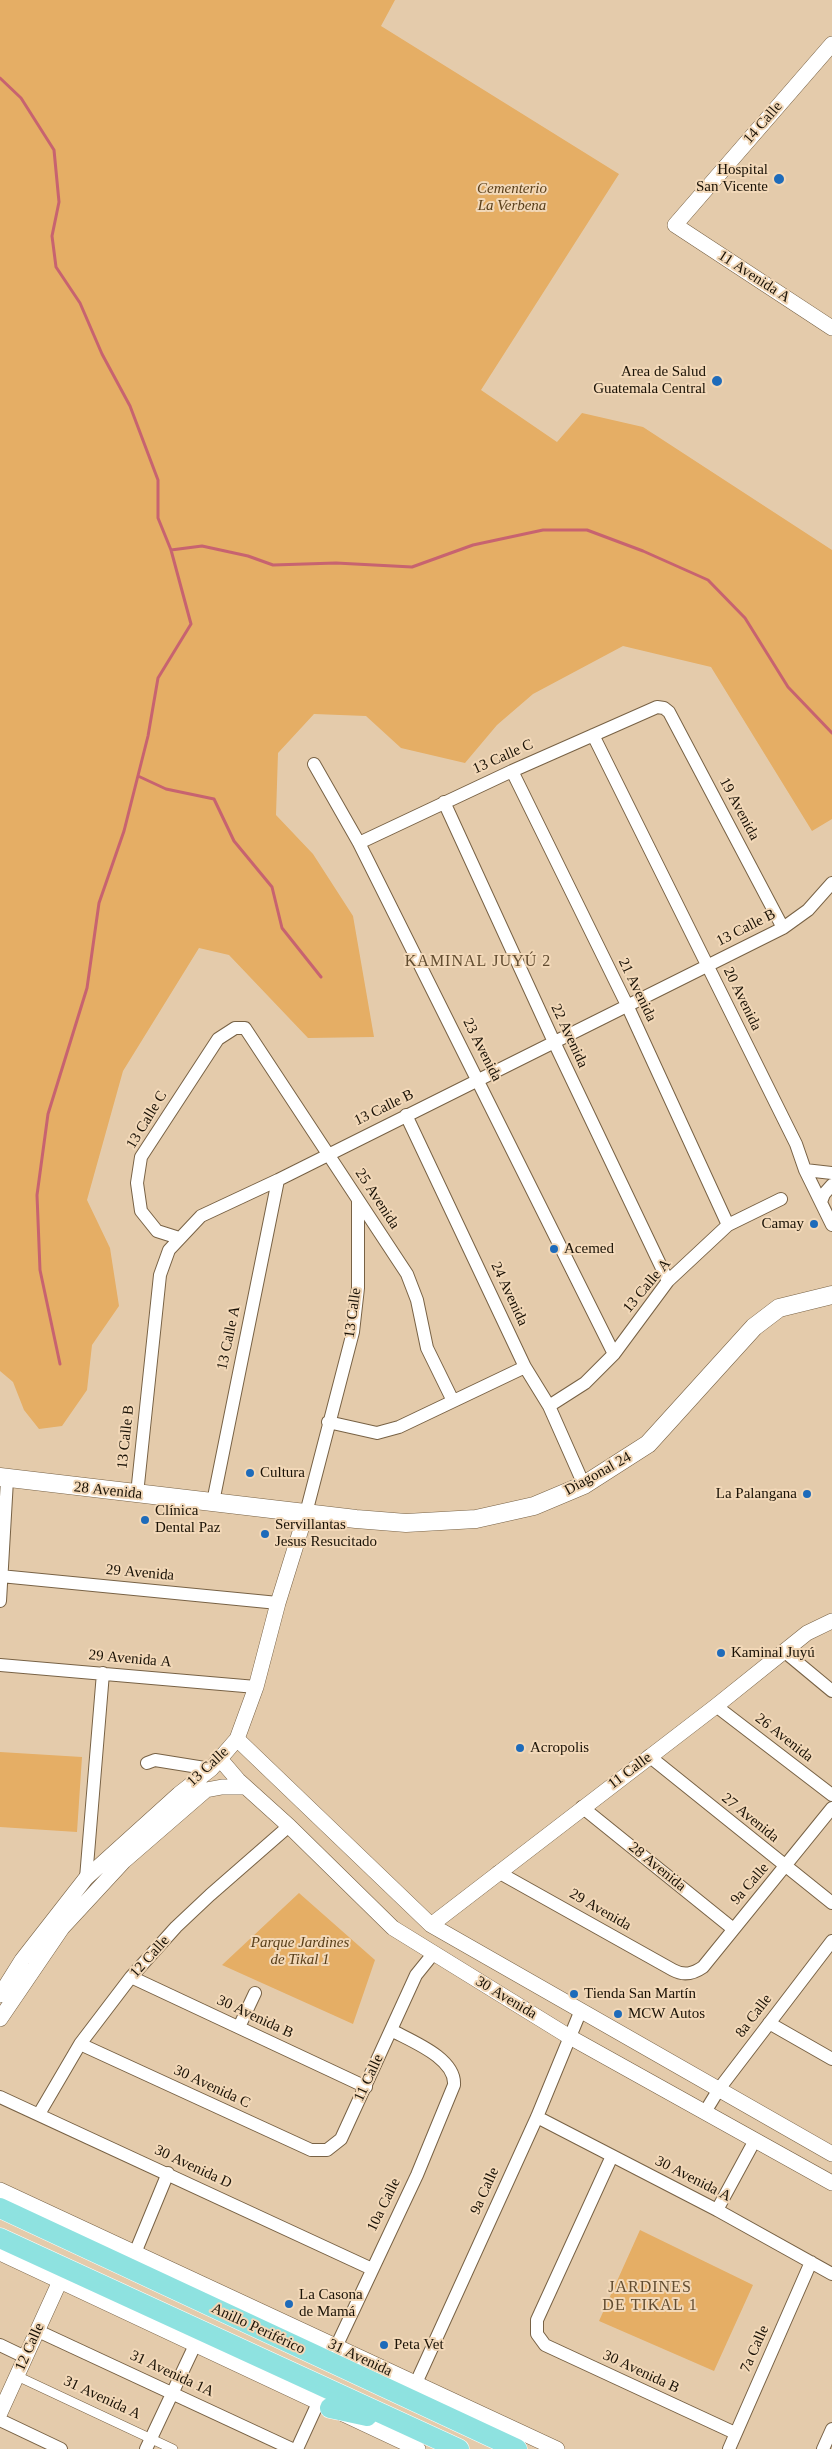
<!DOCTYPE html>
<meta charset="utf-8">
<style>
body{margin:0}
canvas{display:block;background:#e4cbab}
</style>
<canvas width="832" height="2449"></canvas>
<script>
const ctx = document.querySelector('canvas').getContext('2d');
ctx.lineJoin = 'round';
function paint(path, color) {
  ctx.fillStyle = color;
  ctx.fill(path, 'evenodd');
}
function trace(path, color, width, dash) {
  ctx.strokeStyle = color;
  ctx.lineWidth = width;
  ctx.lineCap = dash ? 'butt' : 'round';
  ctx.setLineDash(dash || []);
  ctx.stroke(path);
}
function drawText(font, color, halo, rows, align = 'center') {
  ctx.font = font + ' Georgia,serif';
  ctx.lineWidth = 4;
  ctx.setLineDash([]);
  ctx.textBaseline = 'middle';
  ctx.strokeStyle = halo;
  ctx.fillStyle = color;
  for (const [text, x, y, turn = 0] of rows) {
    ctx.save();
    ctx.translate(x, y);
    ctx.rotate((+turn || 0) * Math.PI / 180);
    ctx.textAlign = isNaN(turn) ? turn : align;
    if (halo) ctx.strokeText(text, 0, 0);
    ctx.fillText(text, 0, 0);
    ctx.restore();
  }
}
const green = new Path2D(`
 M0 0H395L381 26 619 174 481 390 557 442 582 413 643 427 832 550V819L812 831 711 667 623 646 533 694 497 725 465 763 401 748 366 716 314 714 278 753 276 815 313 854 353 916 374 1037 308 1038 229 955 199 948 123 1071 87 1200 110 1248 119 1306 92 1345 87 1390 62 1426 39 1429 24 1410 13 1382 0 1371Z
 M0 1752 82 1757 77 1832 0 1827Z
 M299 1893 375 1960 353 2024 222 1965Z
 M640 2230 753 2285 714 2371 599 2321Z`);
const stream = new Path2D(`
 M0 78 21 98 54 150 59 202 52 236 56 267 80 303 102 354 130 406 158 480V518L171 550 191 624 158 678 148 736 124 831 99 903 87 988 48 1114 37 1195 40 1270 60 1364
 M171 550 202 546 248 556 273 565 336 563 412 567 473 545 543 530H587L643 551 708 580 745 618 788 687 832 733
 M138 776 166 789 214 799 234 841 272 887 282 928 321 977`);
const pedestrian = new Path2D(`
 M17 2376 173 2449`);
const minor = new Path2D(`
 M593 735 796 1144 805 1170 832 1225
 M314 764 359 843 614 1354
 M512 771 627 1005 728 1225
 M444 802 554 1042 668 1281
 M359 843 512 771 657 707 664 708 669 712 783 928
 M406 1115 525 1367 549 1406 584 1485
 M805 1170 832 1173
 M821 1202 824 1194 832 1185
 M179 1238 157 1231 141 1211 137 1183 141 1157 218 1039 235 1028H245L407 1274 417 1300 427 1348 453 1401
 M549 1406 585 1383 614 1354 668 1281 728 1225 781 1199
 M328 1422 377 1433 399 1427 525 1367
 M137 1494 160 1275 169 1250 201 1216 278 1180 783 928 808 910 832 883
 M213 1502 278 1180
 M306 1513 353 1332 358 1288V1200
 M0 1576 278 1603
 M0 1601 7 1480
 M785 1652 832 1691
 M0 1665 256 1687
 M716 1706 832 1795
 M649 1756 832 1903
 M147 1763 155 1760 211 1769
 M582 1807 732 1928
 M498 1872 673 1970C684 1976 693 1974 703 1967L832 1808
 M86 1878 103 1673
 M131 1977 366 2087
 M769 2023 832 2059
 M239 2027 255 1993
 M80 2044 311 2150H327L341 2139 416 1975 433 1954
 M0 2097 372 2269
 M705 2112 719 2089 832 1941
 M39 2114 80 2044 131 1977 176 1927 210 1895 289 1826
 M537 2117 717 2210 832 2274
 M612 2156 537 2320V2334L545 2345 735 2433
 M717 2210 755 2140
 M135 2253 168 2173
 M38 2331 292 2449
 M0 2345 25 2357
 M336 2347 417 2175 454 2085C456 2058 411 2041 391 2030
 M416 2383 537 2117 581 2010
 M0 2420 61 2449
 M146 2449 195 2345
 M297 2449 318 2403
 M729 2449 811 2262
 M823 2449 832 2429`);
const tertiary = new Path2D(`
 M832 44 675 225 832 328
 M237 1739 431 1925 832 2154
 M220 1759 238 1780 289 1826 393 1928 568 2036 832 2183
 M431 1925 716 1706 807 1633 832 1621
 M0 1995 22 1960 86 1878 179 1794 211 1769 237 1739 256 1687 278 1603 306 1513
 M0 2019 62 1928 124 1861 206 1790 222 1787H245
 M0 2190 557 2449
 M0 2253 418 2449
 M0 2413 60 2281`);
const secondary = new Path2D(`
 M0 1477 356 1519 406 1523 476 1519 534 1506 584 1485 648 1444 754 1327 779 1308 832 1295`);
const trunk = new Path2D(`
 M0 2208 517 2449
 M0 2238 459 2449
 M330 2408 367 2416`);
const markers = [
 [779,179,6,"#1e6bba"],
 [717,381,6,"#1e6bba"],
 [814,1224,5,"#1e6bba"],
 [554,1249,5,"#1e6bba"],
 [250,1473,5,"#1e6bba"],
 [807,1494,5,"#1e6bba"],
 [145,1520,5,"#1e6bba"],
 [265,1534,5,"#1e6bba"],
 [721,1653,5,"#1e6bba"],
 [520,1748,5,"#1e6bba"],
 [574,1994,5,"#1e6bba"],
 [618,2014,5,"#1e6bba"],
 [289,2304,5,"#1e6bba"],
 [384,2345,5,"#1e6bba"]
];
const streetNames = [
 ["14 Calle",763,123,-49],
 ["11 Avenida A",754,277,33],
 ["13 Calle C",503,757,-24],
 ["19 Avenida",739,809,62],
 ["13 Calle B",746,928,-27],
 ["21 Avenida",637,990,64],
 ["20 Avenida",742,999,64],
 ["22 Avenida",569,1036,65],
 ["23 Avenida",482,1050,63],
 ["13 Calle B",384,1108,-26],
 ["13 Calle C",147,1120,-59],
 ["25 Avenida",377,1199,57],
 ["13 Calle A",647,1286,-50],
 ["24 Avenida",509,1294,65],
 ["13 Calle",353,1313,-82],
 ["13 Calle A",229,1338,-78],
 ["13 Calle B",126,1437,-84],
 ["Diagonal 24",598,1474,-29],
 ["28 Avenida",108,1491,6],
 ["29 Avenida",140,1573,5],
 ["29 Avenida A",130,1659,5],
 ["26 Avenida",784,1738,38],
 ["13 Calle",208,1767,-43],
 ["11 Calle",630,1771,-37],
 ["27 Avenida",750,1818,39],
 ["28 Avenida",657,1867,39],
 ["9a Calle",750,1884,-49],
 ["29 Avenida",600,1910,30],
 ["12 Calle",150,1957,-48],
 ["30 Avenida",506,1998,31],
 ["8a Calle",754,2016,-53],
 ["30 Avenida B",255,2017,25],
 ["11 Calle",369,2078,-65],
 ["30 Avenida C",212,2087,25],
 ["30 Avenida D",193,2167,25],
 ["30 Avenida A",693,2179,27],
 ["9a Calle",485,2191,-66],
 ["10a Calle",384,2205,-64],
 ["Anillo Periférico",258,2329,25],
 ["12 Calle",30,2347,-66],
 ["7a Calle",755,2349,-66],
 ["31 Avenida",360,2358,25],
 ["30 Avenida B",641,2372,25],
 ["31 Avenida 1A",172,2374,25],
 ["31 Avenida A",102,2398,25]
];
const poiNames = [
 ["Hospital",768,170,"right"],
 ["San Vicente",768,187,"right"],
 ["Area de Salud",706,372,"right"],
 ["Guatemala Central",706,389,"right"],
 ["Camay",804,1224,"right"],
 ["Acemed",564,1249],
 ["Cultura",260,1473],
 ["La Palangana",797,1494,"right"],
 ["Clínica",155,1511],
 ["Dental Paz",155,1528],
 ["Servillantas",275,1525],
 ["Jesus Resucitado",275,1542],
 ["Kaminal Juyú",731,1653],
 ["Acropolis",530,1748],
 ["Tienda San Martín",584,1994],
 ["MCW Autos",628,2014],
 ["La Casona",299,2295],
 ["de Mamá",299,2312],
 ["Peta Vet",394,2345]
];
const parkNames = [
 ["Cementerio",512,189],
 ["La Verbena",512,206],
 ["Parque Jardines",300,1943],
 ["de Tikal 1",300,1960]
];
const neighbourhoodNames = [
 ["KAMINAL JUYÚ 2",478,962],
 ["JARDINES",650,2288],
 ["DE TIKAL 1",650,2306]
];
paint(green, '#e5ae65');
trace(stream, '#c76370', 3);
trace(pedestrian, '#786245', 10);
trace(minor, '#786245', 14);
trace(tertiary, '#786245', 16);
trace(secondary, '#786245', 19);
trace(trunk, '#fff', 21);
trace(pedestrian, '#fff', 9);
trace(minor, '#fff', 12);
trace(tertiary, '#fff', 15);
trace(secondary, '#fff', 18);
trace(trunk, '#8ee2e0', 20);
for (const [x, y, r, color] of markers) {
  const dot = new Path2D();
  dot.arc(x, y, r, 0, 2 * Math.PI);
  ctx.fillStyle = color;
  ctx.fill(dot);
  trace(dot, '#f2d8b8', 2);
}
drawText('15px', '#1a1206', '#f2d8b8', streetNames);
drawText('15px', '#1a1206', '#f2d8b8', poiNames, 'left');
drawText('italic 15px', '#583e19', '#f2d8b8', parkNames);
ctx.letterSpacing = '1px';
drawText('16px', '#614c30', '#f2d8b8', neighbourhoodNames);
ctx.letterSpacing = '0px';
</script>
